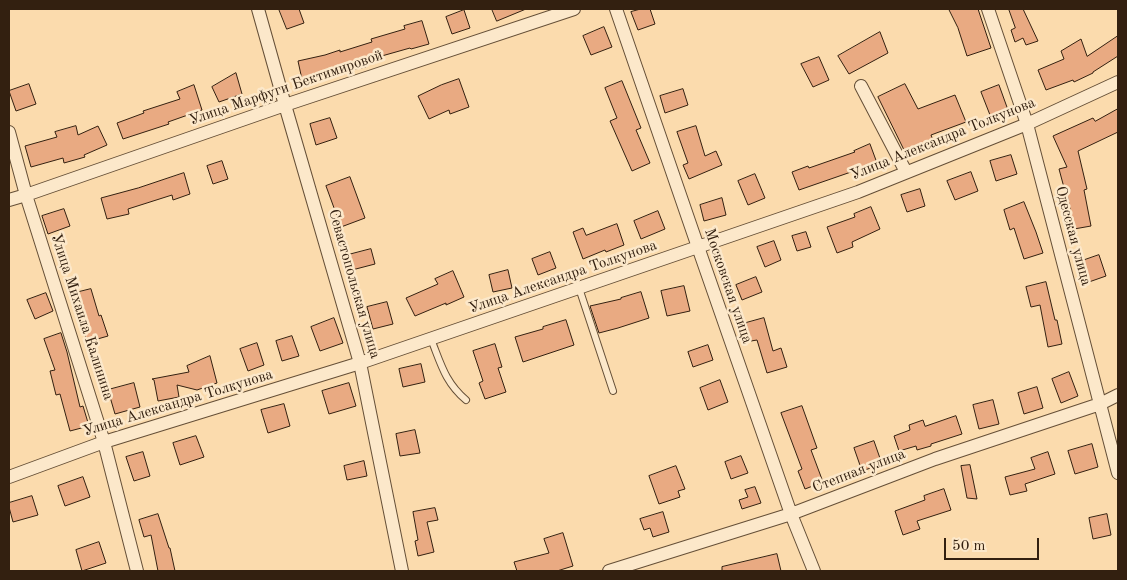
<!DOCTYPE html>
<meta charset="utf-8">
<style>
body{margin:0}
#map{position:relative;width:1127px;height:580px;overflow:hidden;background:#fbdbad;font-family:"Old Standard TT",serif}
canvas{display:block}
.frame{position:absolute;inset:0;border:10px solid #332010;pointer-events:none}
.scale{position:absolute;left:944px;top:538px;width:95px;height:22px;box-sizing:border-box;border:2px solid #332010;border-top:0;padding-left:6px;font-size:15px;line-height:18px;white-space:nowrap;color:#332010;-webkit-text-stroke:4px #fce8ca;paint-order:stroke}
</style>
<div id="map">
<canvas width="1127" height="580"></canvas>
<div class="frame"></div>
<div class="scale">50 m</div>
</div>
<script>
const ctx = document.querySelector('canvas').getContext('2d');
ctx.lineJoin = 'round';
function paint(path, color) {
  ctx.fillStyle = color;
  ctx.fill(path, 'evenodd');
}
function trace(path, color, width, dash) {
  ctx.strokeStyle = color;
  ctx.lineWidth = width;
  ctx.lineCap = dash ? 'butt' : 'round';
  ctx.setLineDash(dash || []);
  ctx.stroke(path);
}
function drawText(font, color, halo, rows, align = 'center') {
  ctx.font = font + ' "Old Standard TT",serif';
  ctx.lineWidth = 5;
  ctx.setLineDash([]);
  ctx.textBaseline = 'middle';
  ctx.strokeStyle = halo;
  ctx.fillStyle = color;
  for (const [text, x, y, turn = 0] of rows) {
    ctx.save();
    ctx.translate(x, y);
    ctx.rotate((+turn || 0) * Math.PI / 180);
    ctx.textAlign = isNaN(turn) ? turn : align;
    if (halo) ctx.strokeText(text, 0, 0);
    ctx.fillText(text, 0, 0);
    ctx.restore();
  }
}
const building = new Path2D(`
 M279 9H299L304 23 287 29Z
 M492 9H526L497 21Z
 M641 9H650L655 24 638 30 631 12Z
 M949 9H978L991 48 967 56 958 28Z
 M1009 9H1023L1038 41 1026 45 1023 38 1015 42 1011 30 1015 28Z
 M464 10 470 28 452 34 446 17Z
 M422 21 429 44 411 49 410 48 364 61 366 67 346 71 347 73 326 79 303 84 298 61 325 55 340 50V52L372 42 371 39 405 29 404 26Z
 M604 27 612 47 591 55 583 36Z
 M880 32 888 53 849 74 838 56Z
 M1118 36V56L1093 72V73L1074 82 1073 80 1046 90 1038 70 1064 59 1061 51 1081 39 1087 56Z
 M819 57 829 80 813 87 801 64Z
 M236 73 242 94 219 102 212 87Z
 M459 79 469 107 450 114 449 110 429 119 418 96 441 85Z
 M622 81 641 128 636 130 650 163 632 171 610 121 617 118 605 88Z
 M29 84 36 104 16 111 9 91Z
 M905 84 918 109 955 95 966 122 931 135 933 140 906 154 878 97Z
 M194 85 202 110 168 122 169 124 123 139 117 123 144 113 143 111 180 99 177 92Z
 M999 85 1008 110 990 115 981 92Z
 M683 89 688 105 665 113 660 96Z
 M1118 109V132L1078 151 1087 189 1084 190 1091 226 1074 229 1067 194 1066 195 1059 169 1067 167 1053 136 1093 118 1095 121Z
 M330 118 337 138 316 145 310 124Z
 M76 126 78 135 98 126 107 145 84 155 85 157 64 163 63 158 31 167 25 146 57 137 55 132Z
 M696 126 705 156 716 151 722 165 689 179 683 165 688 163 677 132Z
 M870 144 877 163 799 190 792 172 808 166 809 168 855 152 854 151Z
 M1011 155 1017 174 996 181 990 161Z
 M222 161 228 179 213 184 207 166Z
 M971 172 978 191 955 200 947 181Z
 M184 173 190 194 173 200 172 195 128 209 129 214 107 219 101 198 138 188Z
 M755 174 765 198 748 205 738 181Z
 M350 177 365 218 341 227 326 186Z
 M920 189 925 206 907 212 901 195Z
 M722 198 726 215 704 221 700 205Z
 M1024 202 1036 232 1043 253 1024 259 1014 228 1010 230 1004 210Z
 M871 207 880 229 852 242 853 247 837 253 827 227 855 217 854 214Z
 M64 209 70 226 48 234 42 216Z
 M658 211 665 229 641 239 634 221Z
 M617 224 624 245 606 252 605 250 583 259 573 232 583 228 586 235Z
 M806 232 811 247 797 251 792 236Z
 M774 241 781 260 765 267 757 247Z
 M371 249 375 264 352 270 348 255Z
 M550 252 556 268 538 275 532 259Z
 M1099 255 1106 276 1086 283 1079 262Z
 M508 270 512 288 493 292 489 275Z
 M453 271 464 297 446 305V303L415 316 406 298 438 284 435 279Z
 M756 277 762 292 742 300 736 285Z
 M1046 282 1055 320H1057L1062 344 1048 347 1040 305 1031 307 1026 287Z
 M684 286 690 311 667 316 661 291Z
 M91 289 99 316 101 315 108 336 87 342 78 311 76 312 71 294Z
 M641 292 649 318 618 328 599 333 590 306 621 299V298Z
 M46 293 53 311 35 319 27 300Z
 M387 302 393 324 373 329 367 307Z
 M334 318 343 343 320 351 311 327Z
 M764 318 773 351 781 348 787 367 767 373 757 340 751 341 746 323Z
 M566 320 574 345 523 362 515 337 543 329V327Z
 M61 333 67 352 80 407 83 406 89 426 70 431 60 394 56 395 50 371 55 370 44 339Z
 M292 336 299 356 282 361 276 341Z
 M257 343 264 365 248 371 240 349Z
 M495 344 502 367 498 368 506 392 485 399 479 383 483 381 473 351Z
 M708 345 713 360 693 367 688 352Z
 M210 356 217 383 197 390 177 385 179 397 158 401 154 380 152 379 189 372 187 366Z
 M421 364 425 382 403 387 399 369Z
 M1069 372 1078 396 1061 403 1052 379Z
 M720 380 728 402 708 410 700 388Z
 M134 383 140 407 115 414 108 390Z
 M349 383 356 406 329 414 322 391Z
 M1037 387 1043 408 1024 414 1018 393Z
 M993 400 999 424 979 429 973 405Z
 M284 404 290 426 268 433 261 410Z
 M802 406 817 448 811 450 823 482 805 489 798 471 802 469 781 413Z
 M956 416 962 434 931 444V446L917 450 916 446 899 451 894 436 910 430 909 425 923 420 925 426Z
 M415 430 420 453 400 456 396 434Z
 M196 436 204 457 180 465 173 443Z
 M874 441 882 464 862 471 854 448Z
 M1092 444 1098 467 1075 474 1068 451Z
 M143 452 150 476 134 481 126 457Z
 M1048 452 1055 474 1025 484 1027 491 1010 495 1005 477 1035 469 1031 458Z
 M741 456 748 473 731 479 725 462Z
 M364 461 367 476 347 480 344 466Z
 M970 465 977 499 967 498 961 466Z
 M676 466 685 489 678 491 680 497 659 504 649 476Z
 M83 477 90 497 65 506 58 486Z
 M755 487 761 503 742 509 739 500 748 497 745 490Z
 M944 489 951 510 917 521 920 529 903 535 895 511 925 500 924 496Z
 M32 496 38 515 13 522 9 507V503Z
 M435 508 438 520 427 522 434 552 418 556 415 541 418 540 413 512Z
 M663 512 669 532 653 537 650 528 644 530 640 519Z
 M158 514 169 548H170L175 571H158L151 535 144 537 139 520Z
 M1107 514 1111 535 1093 539 1089 518Z
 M563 533 573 566 557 571H517L514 562 549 553 544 539Z
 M99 542 106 563 82 571 76 550Z
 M777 554 781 571H722V567Z`);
const lane = new Path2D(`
 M579 288 613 391
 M431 339C441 364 445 382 466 400`);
const street = new Path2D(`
 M258 9 285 105 360 363 402 571
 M616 9 698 247 791 514 814 571
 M988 9 1027 124 1118 473
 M861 86 906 172
 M9 132 26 195 104 442 137 571
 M9 200 26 195 285 105 574 9
 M9 477 104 442 360 363 858 192 1027 124 1118 82
 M609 571 791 514 935 459 1100 404 1118 395`);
const streetNames = [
 ["Улица Марфуги Бектимировой",286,88,-19],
 ["Улица Александра Толкунова",943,139,-22],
 ["Одесская улица",1073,236,75],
 ["Улица Александра Толкунова",563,277,-19],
 ["Севастопольская улица",354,284,74],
 ["Московская улица",728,286,71],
 ["Улица Михаила Калинина",82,317,72],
 ["Улица Александра Толкунова",178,403,-17],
 ["Степная улица",859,471,-21]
];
paint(building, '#e9aa82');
trace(building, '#332010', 1);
trace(lane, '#654f37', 8);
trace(street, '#654f37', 14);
trace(lane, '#fce8ca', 6);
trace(street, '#fce8ca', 12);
drawText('15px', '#332010', '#fce8ca', streetNames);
</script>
